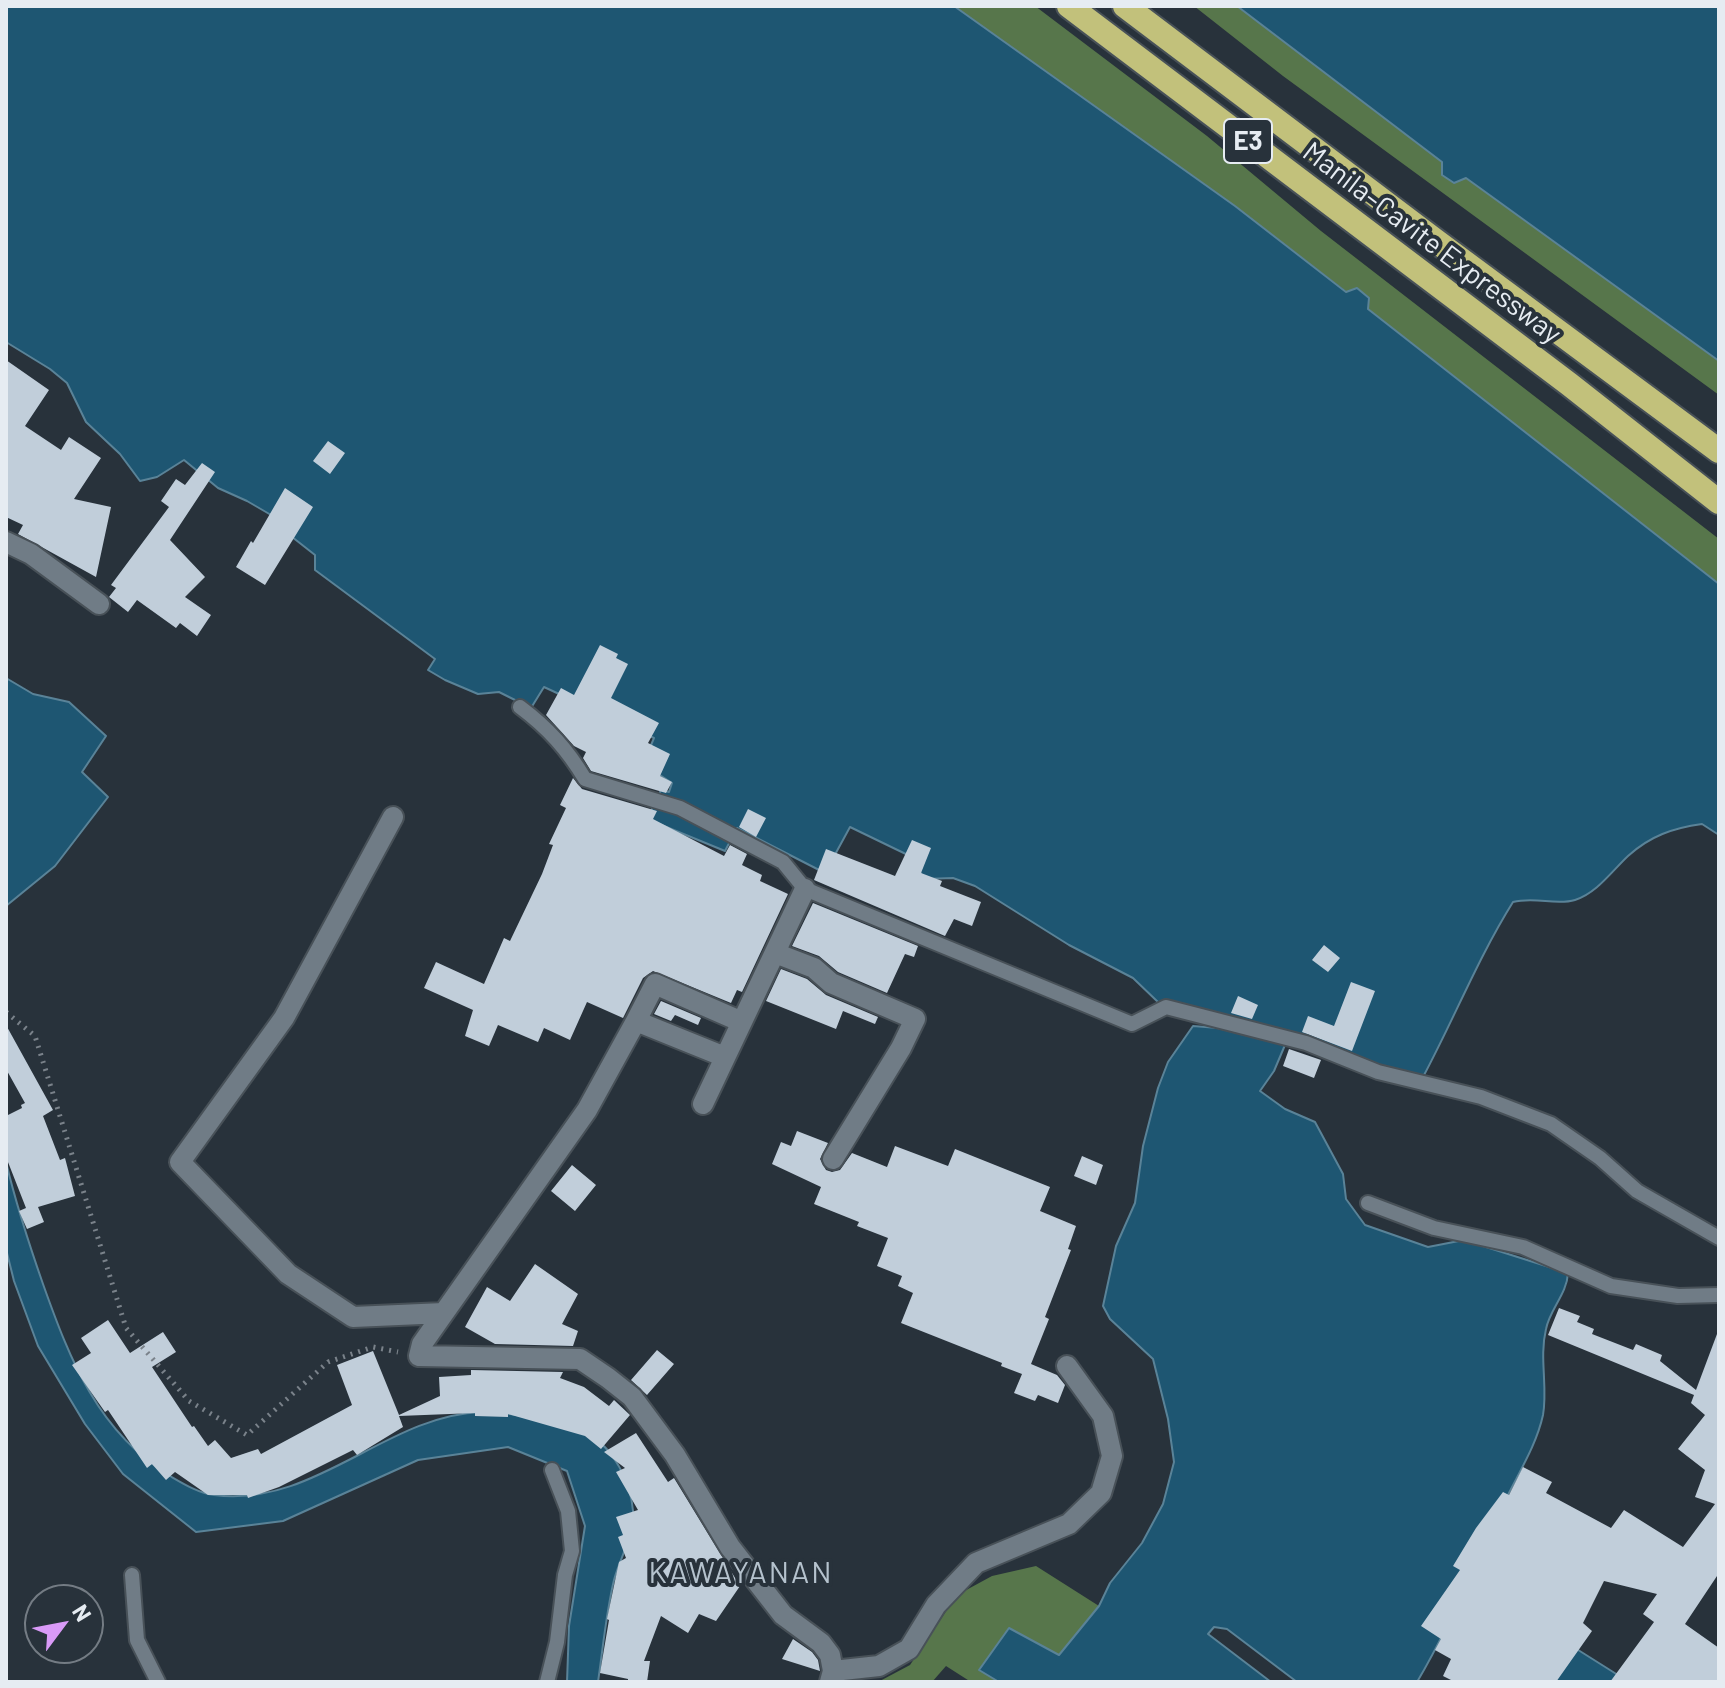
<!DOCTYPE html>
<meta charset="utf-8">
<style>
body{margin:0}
#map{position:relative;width:1725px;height:1688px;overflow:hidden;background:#28323b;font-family:Barlow,sans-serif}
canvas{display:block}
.frame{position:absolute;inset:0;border:8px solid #e6ecf2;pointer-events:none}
.north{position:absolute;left:24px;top:1584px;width:80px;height:80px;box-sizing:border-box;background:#28323b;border:2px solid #747c84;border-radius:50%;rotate:58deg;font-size:22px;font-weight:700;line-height:32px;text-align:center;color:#e6ecf2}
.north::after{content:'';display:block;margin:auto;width:28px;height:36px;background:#d99af7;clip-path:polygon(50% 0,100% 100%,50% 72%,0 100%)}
</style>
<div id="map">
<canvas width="1725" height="1688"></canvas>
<div class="frame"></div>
<div class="north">N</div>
</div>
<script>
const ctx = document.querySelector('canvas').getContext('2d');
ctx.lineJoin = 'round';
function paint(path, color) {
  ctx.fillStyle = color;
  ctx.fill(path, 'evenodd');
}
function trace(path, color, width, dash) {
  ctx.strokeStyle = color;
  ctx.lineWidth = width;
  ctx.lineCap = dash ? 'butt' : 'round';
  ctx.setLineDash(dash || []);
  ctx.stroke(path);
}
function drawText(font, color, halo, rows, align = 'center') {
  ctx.font = font + ' Barlow,sans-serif';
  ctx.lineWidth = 8;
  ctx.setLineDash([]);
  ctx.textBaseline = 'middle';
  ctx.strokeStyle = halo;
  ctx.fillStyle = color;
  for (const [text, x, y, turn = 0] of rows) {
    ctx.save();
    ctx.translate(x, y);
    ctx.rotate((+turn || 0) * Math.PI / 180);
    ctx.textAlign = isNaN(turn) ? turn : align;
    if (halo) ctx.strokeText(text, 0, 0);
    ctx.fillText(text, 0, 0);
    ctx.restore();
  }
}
const forest = new Path2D(`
 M954 6H1035L1207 136 1321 231 1719 539V584L1367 309 1369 298 1357 289 1347 292 1235 206Z
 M1194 6H1237L1442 162 1443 175 1454 183 1466 178 1719 361V395L1283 76Z
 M1036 1566 1099 1606 1059 1656 979 1669 999 1682H971L946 1666 932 1682H878L910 1665 957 1595 992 1576Z`);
const water = new Path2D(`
 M6 6H954L1235 206 1346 292 1357 288 1369 298 1368 309 1719 584V835L1702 824C1673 828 1650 836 1628 856 1612 871 1597 893 1575 900 1555 906 1536 896 1513 902 1478 958 1454 1019 1423 1077L1160 1004 1133 978 1069 945 975 886 953 878 924 879 912 857 850 827 825 873 737 828 725 851 647 819 661 790 669 792 672 783 643 764 654 738 544 687 531 708 499 692 478 694 445 680 428 670 435 659 315 570V555L287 533 290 526 247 501 218 488 184 460 157 477 140 481 120 454 86 422 67 383 50 369 6 342Z
 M1237 6H1719V361L1466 178 1454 183 1442 175V162Z
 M6 678 33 694 69 702 106 736 82 772 108 797 55 866 6 906Z
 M1193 1026 1218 1028 1285 1045 1274 1071 1260 1091 1285 1109 1315 1122 1343 1174 1346 1199 1365 1225 1428 1247 1464 1240 1568 1273C1567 1294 1550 1309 1546 1329 1539 1358 1548 1387 1543 1415 1536 1447 1517 1475 1503 1505 1474 1564 1451 1625 1417 1682H1297L1227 1629 1214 1627 1208 1634 1271 1682H999L979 1670 1009 1628 1059 1655 1099 1606 1110 1583 1142 1543 1163 1504 1174 1462 1168 1419 1153 1359 1110 1319 1103 1306 1116 1246 1135 1203 1143 1146 1158 1088 1168 1062Z
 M6 1162C16 1204 29 1244 43 1284 70 1360 98 1432 170 1476 182 1483 200 1494 214 1495 315 1508 386 1415 482 1412 511 1411 538 1420 565 1428 573 1431 581 1432 588 1435 614 1447 631 1484 633 1511 635 1533 620 1558 614 1580 606 1613 603 1648 598 1682H567L569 1626 585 1526 567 1471 508 1447 418 1460 283 1521 196 1532 123 1474 85 1424 38 1346 14 1281 6 1249Z
 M1575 1648 1629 1682H1553Z`);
const building = new Path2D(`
 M6 360 49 390 25 426 61 450 69 437 101 458 74 499 111 507 96 577 18 534 23 525 6 517Z
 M328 441 345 453 330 474 313 461Z
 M202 463 215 472 170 540 205 577 185 597 211 615 197 636 180 623 176 628 137 600 128 612 109 597 116 588 111 585 169 507 161 501 176 479 185 485Z
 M285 488 313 507 265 585 236 567 251 541 253 543Z
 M600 645 618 654 616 658 628 664 611 698 659 723 648 743 670 754 660 776 672 782 666 793 591 771 583 758 586 752 574 746 546 715 561 688 574 695Z
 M573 778 582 789 657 811 653 819 724 856 730 845 747 854 742 865 762 875 760 881 788 894 742 992 737 990 731 1003 653 971 643 978 623 1018 587 1002 570 1040 544 1028 538 1042 498 1025 489 1046 465 1036 473 1010 424 988 436 962 484 984 504 938 510 941 542 874 553 845 549 844 566 808 560 805Z
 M748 809 766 818 756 837 739 827Z
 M912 840 931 848 921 873 942 881 940 886 981 902 972 926 954 919 945 936 814 880 826 849 895 876Z
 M813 903 918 946 914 957 905 954 887 993 838 972 819 956 792 946Z
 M1324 945 1340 958 1328 972 1312 960Z
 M781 969 807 979 826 995 878 1017 875 1024 843 1011 836 1029 766 1001Z
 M1351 982 1375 991 1352 1051 1302 1032 1308 1016 1334 1026Z
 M1238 996 1258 1005 1252 1019 1231 1013Z
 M661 1001 701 1018 698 1025 675 1015 671 1021 654 1014Z
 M6 1025 53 1110 43 1116 60 1160 65 1158 75 1196 38 1207 44 1222 27 1229 19 1211 26 1208 6 1157V1116L22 1108 21 1105 25 1103 6 1069Z
 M1289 1049 1321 1060 1314 1078 1283 1066Z
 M797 1131 828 1143 820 1159 826 1170 832 1172 840 1170 852 1153 887 1167 895 1146 948 1166 955 1149 1050 1187 1040 1211 1076 1226 1068 1249 1071 1250 1045 1317 1049 1319 1031 1364 1057 1375 1065 1385 1058 1403 1038 1395 1035 1401 1014 1393 1022 1374 1001 1366 1002 1363 901 1323 913 1293 898 1286 902 1276 877 1266 888 1238 857 1226 859 1222 814 1204 821 1187 772 1164 781 1142 791 1146Z
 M1082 1156 1103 1165 1096 1185 1074 1176Z
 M572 1165 596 1185 575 1211 551 1191Z
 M535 1264 578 1294 562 1324 578 1331 573 1346 495 1344 465 1327 487 1287 510 1301Z
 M1559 1308 1580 1316 1577 1322 1594 1329 1592 1334 1633 1350 1636 1344 1662 1355 1660 1361 1696 1390 1717 1334H1719V1573L1685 1624 1719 1648V1682H1610L1654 1622 1643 1614 1657 1594 1604 1581 1583 1623 1592 1631 1556 1682H1455L1443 1676 1451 1659 1435 1650 1441 1639 1421 1626 1460 1570 1453 1566 1476 1528 1503 1492 1509 1495 1523 1467 1552 1482 1546 1493 1611 1528 1624 1510 1683 1547 1715 1504 1695 1497 1705 1470 1678 1449 1705 1415 1691 1403 1694 1395 1548 1335Z
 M108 1320 130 1353 163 1332 176 1352 152 1367 192 1427 194 1426 208 1446 215 1440 231 1458 258 1449 261 1454 352 1405 337 1365 373 1351 399 1415 440 1396 439 1377 471 1375V1370L563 1372 560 1378 584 1387 609 1406 614 1400 630 1415 601 1449 585 1436 508 1414V1417L475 1416V1413L399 1416 403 1427 357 1455 353 1450 279 1487 248 1498 247 1495H208L175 1472 166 1480 152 1464 147 1468 108 1410 105 1412 72 1365 91 1353 81 1338Z
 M657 1350 674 1364 647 1395 631 1380Z
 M636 1433 668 1482 674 1478 740 1586 716 1621 699 1614 688 1633 661 1616 644 1661H650L647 1682H628V1679L600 1673 609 1620 607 1619 619 1562 626 1558 618 1537 623 1535 616 1517 638 1510 616 1472 625 1468 604 1452Z
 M793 1639 812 1652 818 1660 820 1671 782 1659Z`);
const path = new Path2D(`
 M6 1012 35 1036 126 1328 189 1401 247 1435 328 1362 373 1347 398 1352`);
const lane = new Path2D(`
 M520 707C548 728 567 749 585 779L680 808 783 862 805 889 1132 1024 1166 1007 1306 1043 1378 1072 1481 1097 1551 1124 1600 1158 1637 1191 1719 1238
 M1368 1203 1434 1228 1523 1247 1611 1286 1678 1296 1719 1295
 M132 1575 137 1640 158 1682
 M547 1682 557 1642 565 1575 572 1551 568 1511 552 1470`);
const street = new Path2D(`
 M6 542 31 554 99 604
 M393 817 284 1018 180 1162 288 1274 353 1317 444 1313
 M775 953 814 968 831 983 915 1019 901 1048 833 1159
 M636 1021 655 984 742 1022
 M725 1057 636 1021 587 1110 422 1344 419 1356 580 1359 608 1378 632 1397 675 1455 730 1547 783 1615 821 1643 830 1655 833 1671 830 1682
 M703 1104 805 889
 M833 1671 879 1666 909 1649 936 1605 976 1563 1069 1524 1101 1493 1112 1456 1103 1416 1067 1366`);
const highway = new Path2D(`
 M1069 6 1569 384 1719 502
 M1125 6 1436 241 1719 451`);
const shields = [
 [1248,141,48]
];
const shieldNames = [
 ["E3",1248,141]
];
const streetNames = [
 ["Manila–Cavite Expressway",1432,243,37]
];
const neighbourhoodNames = [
 ["KAWAYANAN",741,1573]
];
paint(forest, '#57764b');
paint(water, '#1e5672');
trace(water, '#5a8398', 2);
paint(building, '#c1ceda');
trace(lane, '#485158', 18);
trace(street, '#485158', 24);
trace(highway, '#485158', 28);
trace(path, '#7a828a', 5, [2, 6]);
trace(lane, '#707c86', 14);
trace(street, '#707c86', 20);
trace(highway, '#c2c17b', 24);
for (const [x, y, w] of shields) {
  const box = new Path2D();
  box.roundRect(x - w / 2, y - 22, w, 44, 6);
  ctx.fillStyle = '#28323b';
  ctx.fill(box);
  trace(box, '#e6ecf2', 2);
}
drawText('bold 26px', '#e6ecf2', null, shieldNames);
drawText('28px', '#e6ecf2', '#28323b', streetNames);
ctx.letterSpacing = '2px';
drawText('30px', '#b5c2cd', '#28323b', neighbourhoodNames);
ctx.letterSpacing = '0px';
</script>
